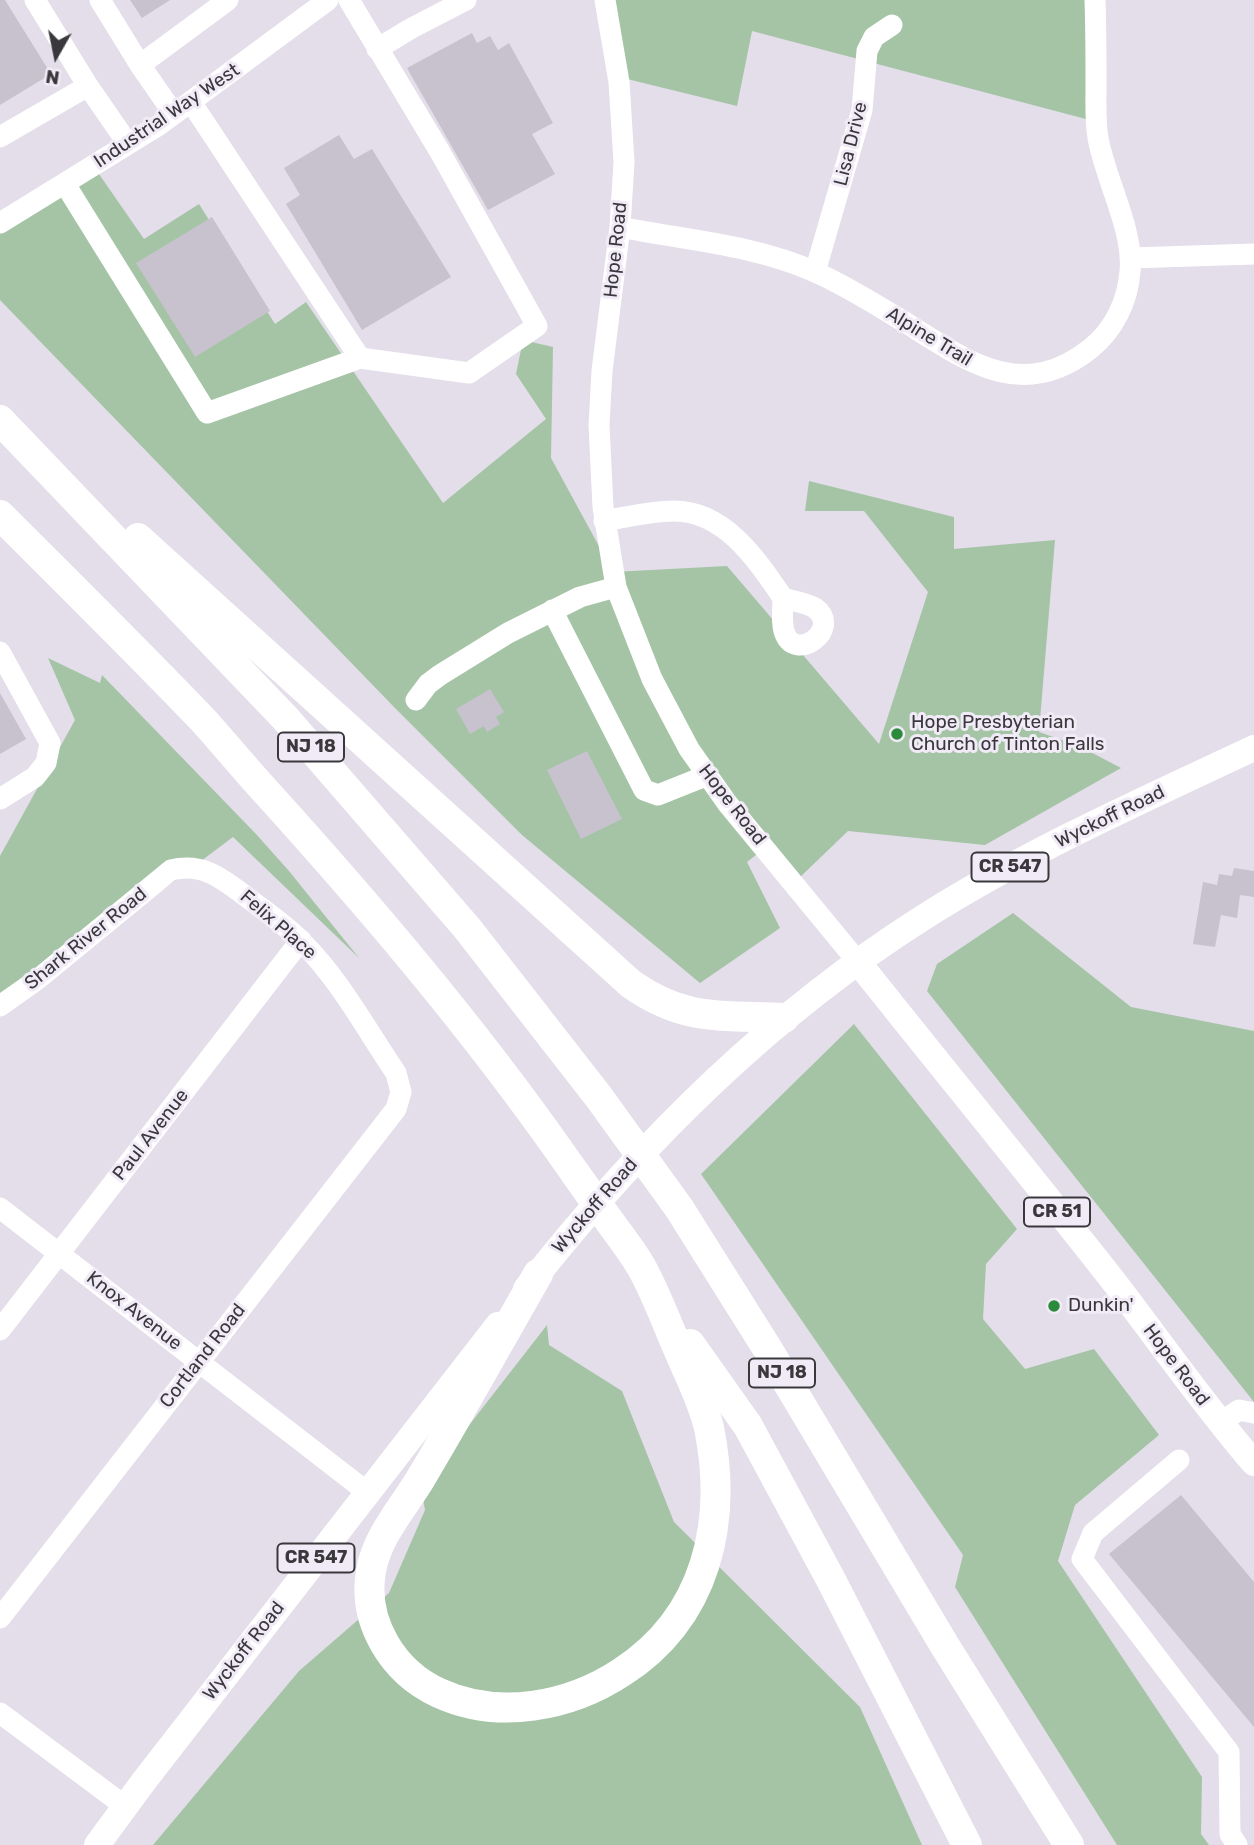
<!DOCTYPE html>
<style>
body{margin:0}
#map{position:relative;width:1254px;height:1845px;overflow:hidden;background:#e3dee9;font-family:Rubik,sans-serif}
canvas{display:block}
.north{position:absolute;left:21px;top:21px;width:70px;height:70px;-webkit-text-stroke:5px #f0ebf6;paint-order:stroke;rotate:189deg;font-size:19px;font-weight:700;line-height:28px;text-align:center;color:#3a383c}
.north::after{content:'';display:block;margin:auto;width:24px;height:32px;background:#3a383c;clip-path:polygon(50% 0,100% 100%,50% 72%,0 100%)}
</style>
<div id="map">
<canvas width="1254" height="1845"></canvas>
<div class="north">N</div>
</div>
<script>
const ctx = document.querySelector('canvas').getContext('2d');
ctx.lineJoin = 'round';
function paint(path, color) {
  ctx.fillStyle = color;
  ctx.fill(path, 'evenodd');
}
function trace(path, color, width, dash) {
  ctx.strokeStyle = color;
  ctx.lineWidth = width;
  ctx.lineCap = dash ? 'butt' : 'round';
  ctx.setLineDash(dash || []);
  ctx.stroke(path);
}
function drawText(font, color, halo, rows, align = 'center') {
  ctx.font = font + ' Rubik,sans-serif';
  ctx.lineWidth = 6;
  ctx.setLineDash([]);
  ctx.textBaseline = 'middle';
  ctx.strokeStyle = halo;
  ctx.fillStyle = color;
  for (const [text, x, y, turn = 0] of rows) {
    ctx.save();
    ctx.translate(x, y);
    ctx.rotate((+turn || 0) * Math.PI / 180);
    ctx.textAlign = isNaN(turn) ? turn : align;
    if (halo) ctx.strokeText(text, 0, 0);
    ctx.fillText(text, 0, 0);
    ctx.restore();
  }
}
const green = new Path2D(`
 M605 0H1094L1101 123 752 31 737 106 619 77Z
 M92 164 144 239 199 204 275 324 306 302 443 503 546 419 516 374 523 340 553 347 551 458 613 572 727 566 879 744 928 592 864 511H805L809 481 954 517V549L1055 540 1039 732 1079 746 1121 768 985 845 848 831 796 881 765 848 747 862 780 928 700 983 522 835 394 707 0 300V224Z
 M48 658 100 683 102 675 256 834 289 871 359 958 233 837 25 993 0 1005V856L75 720Z
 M1013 913 1131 1007 1254 1031V1402L927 991 937 964Z
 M854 1024 1017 1229 986 1264 983 1319 1025 1369 1094 1349 1159 1435 1075 1505 1058 1561 1202 1777 1201 1834 1209 1845H1117L955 1587 963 1555 701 1174Z
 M547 1325 549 1345 622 1391 674 1522 860 1707 922 1845H153L299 1671 389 1593 425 1510 421 1487Z`);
const building = new Path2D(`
 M0 0H5L51 74 0 105Z
 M130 0H170L142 18Z
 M472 33 477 43 490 36 498 50 509 43 553 123 532 134 555 174 488 210 407 68Z
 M339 135 354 159 372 149 451 277 362 330 286 204 300 195 284 168Z
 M212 217 270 311 195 357 136 263Z
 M490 689 504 712 496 717 500 724 487 732 484 726 470 734 456 709Z
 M0 693 26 739 0 754Z
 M587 751 622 819 581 839 547 770Z
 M1234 868 1254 871V897L1240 895 1237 918 1221 915 1215 947 1193 944 1203 882 1217 885 1219 874 1232 876Z
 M1181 1495 1254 1582V1727L1109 1554Z`);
const minor = new Path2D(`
 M35 0 88 86
 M100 0 140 65
 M605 0 619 82 624 162 620 227 602 371 599 425 603 507 616 587 652 679 689 749 727 803 858 962
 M377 49 410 29 466 0
 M191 102 360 358 469 373 537 326 440 152 349 0
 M174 114 140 65 228 0
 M0 137 88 86 128 144
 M65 184 207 413 360 358
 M0 223 159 125 328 0
 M620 227C685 240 755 245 815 272 847 286 878 306 908 324 968 362 1023 402 1090 349 1114 330 1128 301 1130 271 1134 230 1105 179 1098 138 1095 120 1096 102 1096 85 1096 57 1096 28 1095 0
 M1130 258 1254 254
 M815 272 862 110 867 51 874 37 892 25
 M604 521C627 517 651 511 674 511 725 511 757 560 783 598
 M783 598C793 601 807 603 815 608 843 629 794 665 784 631 781 621 783 608 783 598Z
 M552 610 644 790 658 795 708 775
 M0 652 50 743 46 763 35 777 0 799
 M416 700 428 684 440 675 508 633 580 597 616 587
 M0 1006 38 979 171 870C203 862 223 879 248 898 266 912 286 925 302 942 340 980 366 1029 396 1073L401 1092 396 1109 0 1618
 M0 1208 367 1492
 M0 1330 301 940
 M1220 1423 1239 1410 1254 1413
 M1179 1460 1093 1533 1082 1559 1229 1752 1230 1834 1237 1845
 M0 1713 126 1807`);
const major = new Path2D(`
 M858 962C942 1068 1028 1172 1111 1278 1159 1340 1203 1404 1254 1463
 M526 1289C638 1146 767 1017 921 919 1026 852 1141 801 1254 748
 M97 1845 144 1781 498 1325`);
const highway = new Path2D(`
 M0 420 286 719 467 928 598 1096 679 1208 767 1348 945 1646 1069 1845
 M0 515C68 583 137 651 203 720 222 741 240 763 259 784 367 903 471 1025 563 1156 580 1180 596 1203 613 1226 623 1240 635 1255 643 1270 658 1298 669 1329 682 1358 692 1381 703 1403 709 1428 728 1522 707 1617 622 1672 569 1707 498 1720 439 1693 393 1672 362 1622 371 1571 377 1536 403 1508 421 1478 461 1411 499 1342 538 1274
 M138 538 631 984C685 1022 722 1015 784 1018
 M690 1344 748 1426 830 1578 967 1845`);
const markers = [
 [897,734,7,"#2b8a3c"],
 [1054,1306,7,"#2b8a3c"]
];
const shields = [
 [311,747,66],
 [1010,867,77],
 [1057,1212,66],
 [782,1373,66],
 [316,1558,77]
];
const shieldNames = [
 ["NJ 18",311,747],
 ["CR 547",1010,867],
 ["CR 51",1057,1212],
 ["NJ 18",782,1373],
 ["CR 547",316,1558]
];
const streetNames = [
 ["Industrial Way West",167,116,-34],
 ["Lisa Drive",851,144,-76],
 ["Hope Road",616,250,-84],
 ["Alpine Trail",929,337,31],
 ["Hope Road",732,805,52],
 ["Wyckoff Road",1110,817,-26],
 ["Felix Place",278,925,41],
 ["Shark River Road",86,939,-39],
 ["Paul Avenue",151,1135,-52],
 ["Wyckoff Road",595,1206,-49],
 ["Knox Avenue",134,1311,38],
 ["Cortland Road",203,1356,-52],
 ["Hope Road",1176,1365,53],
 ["Wyckoff Road",244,1651,-52]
];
const poiNames = [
 ["Hope Presbyterian",911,723],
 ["Church of Tinton Falls",911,745],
 ["Dunkin'",1068,1306]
];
paint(green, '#a5c4a6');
paint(building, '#c7c2cd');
trace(minor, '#fff', 21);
trace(major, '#fff', 26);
trace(highway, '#fff', 30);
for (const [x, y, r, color] of markers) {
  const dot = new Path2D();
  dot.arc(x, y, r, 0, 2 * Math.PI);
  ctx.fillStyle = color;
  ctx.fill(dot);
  trace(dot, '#f0ebf6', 2.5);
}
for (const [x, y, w] of shields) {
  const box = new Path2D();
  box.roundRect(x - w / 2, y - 14.5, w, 29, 5);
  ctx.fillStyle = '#f0ebf6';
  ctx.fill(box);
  trace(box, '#3a383c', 2);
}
drawText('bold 18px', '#3a383c', null, shieldNames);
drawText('19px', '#3a383c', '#f0ebf6', streetNames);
drawText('19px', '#3a383c', '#f0ebf6', poiNames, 'left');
</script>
